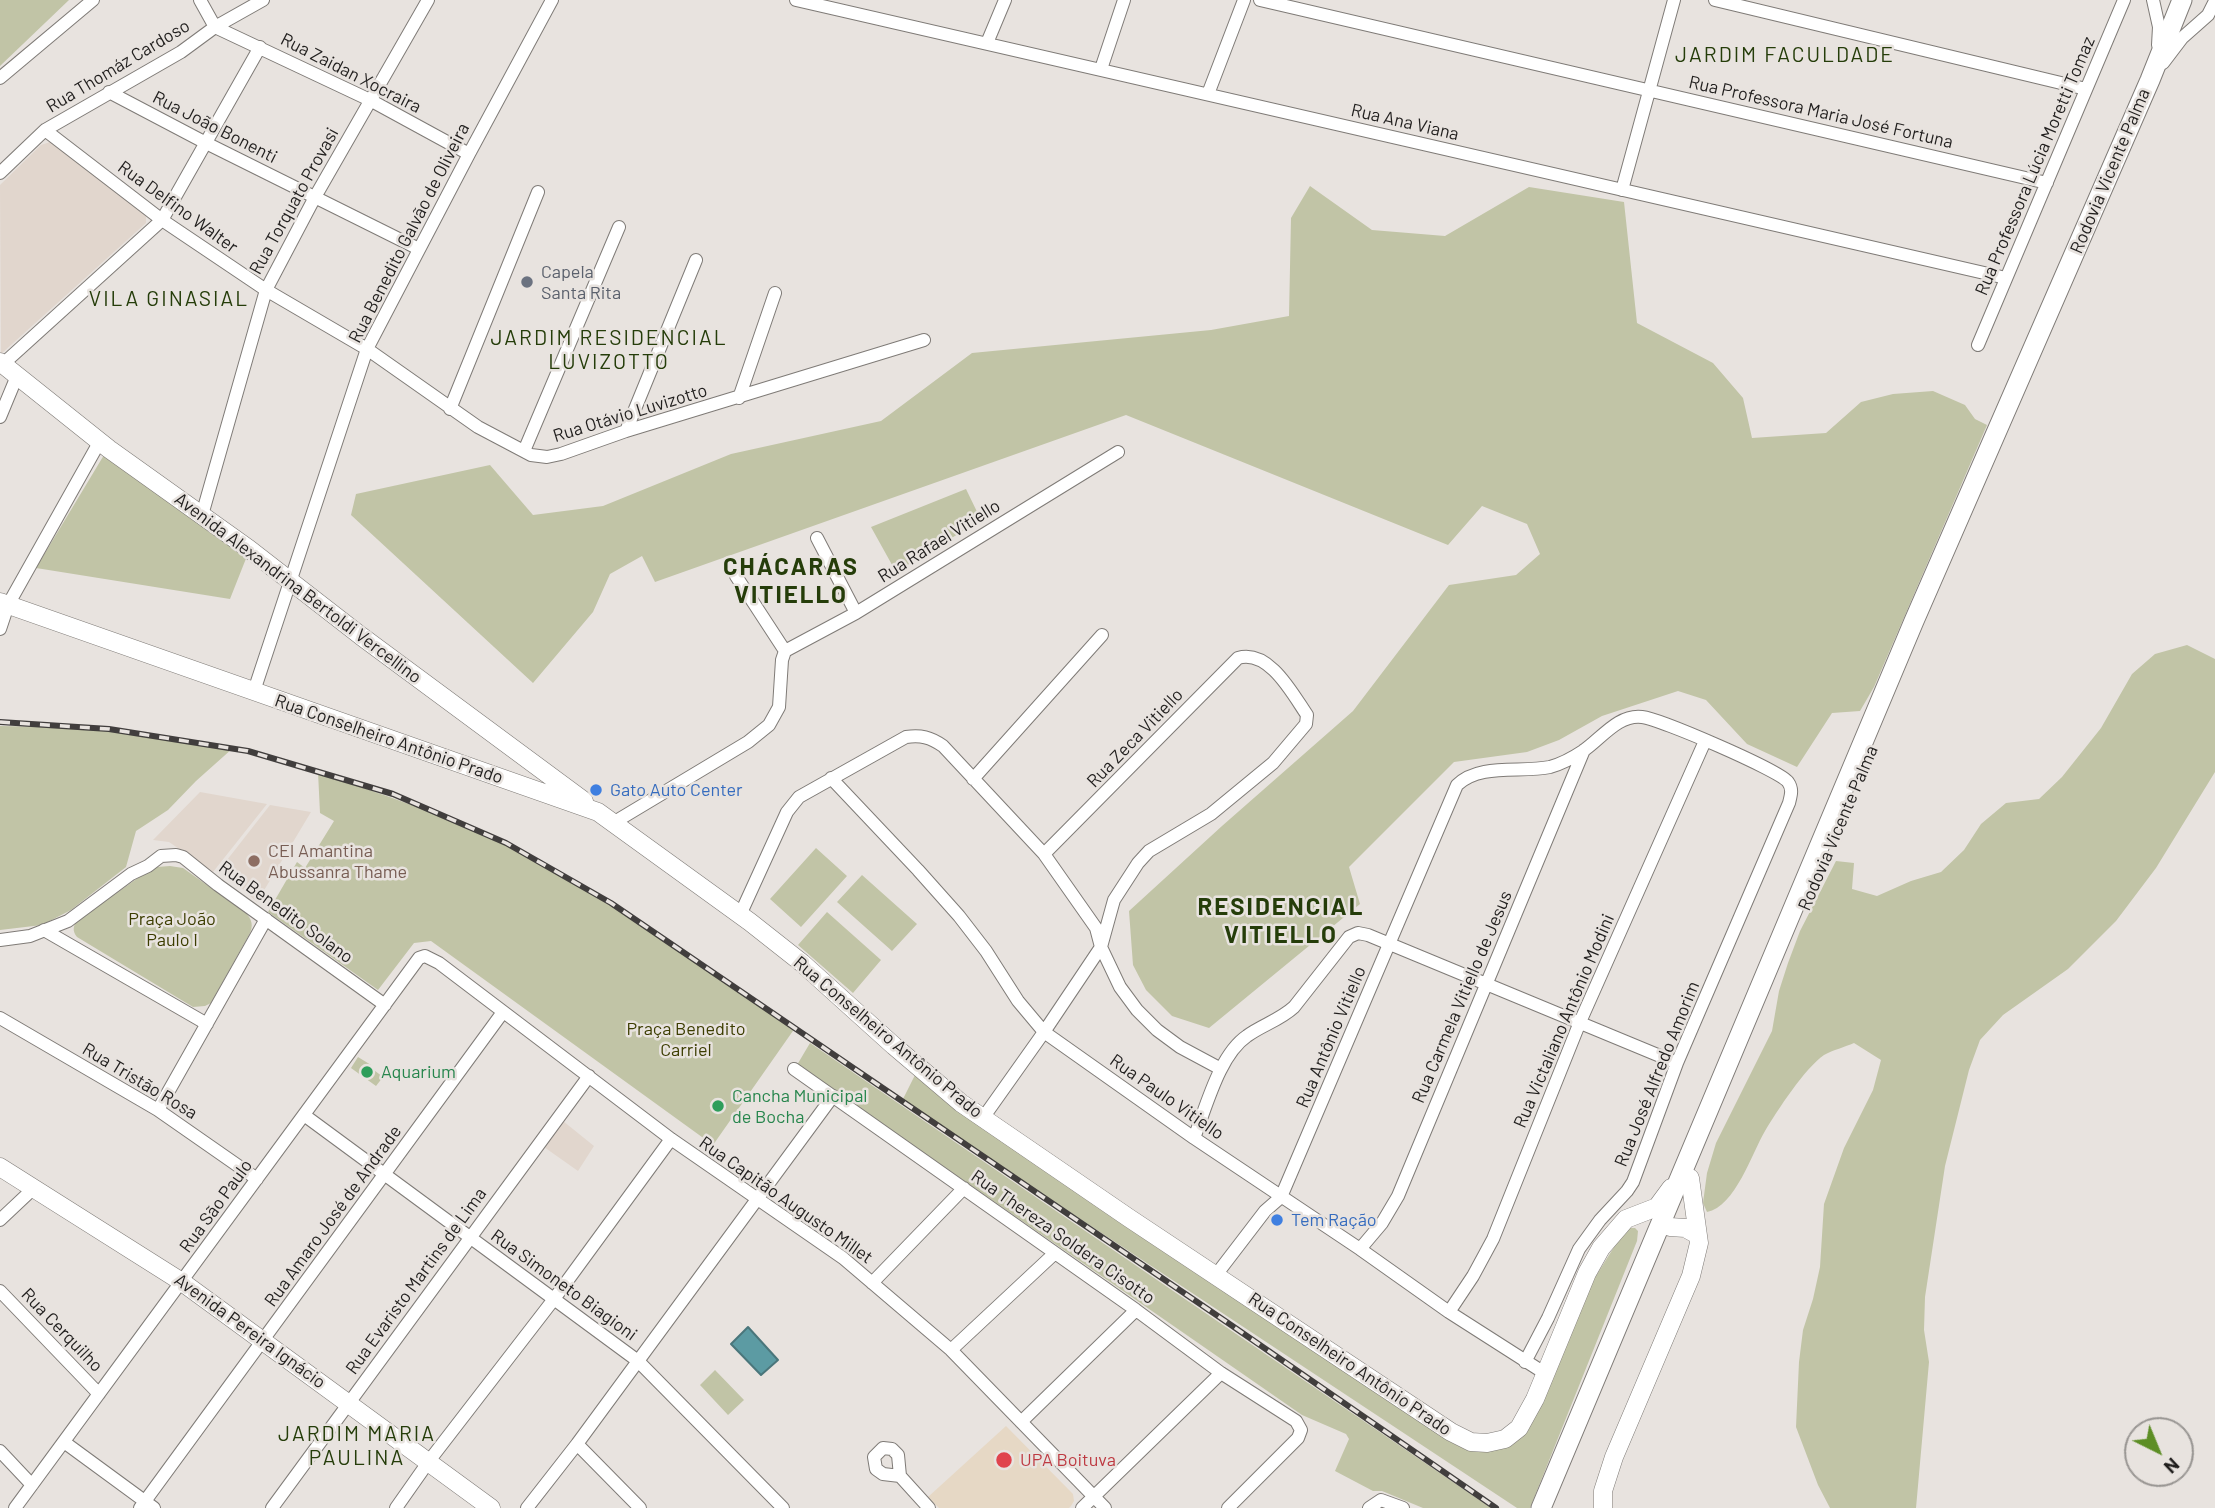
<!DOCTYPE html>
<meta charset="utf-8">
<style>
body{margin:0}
#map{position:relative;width:2215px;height:1508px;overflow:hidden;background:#e8e3df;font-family:Barlow,sans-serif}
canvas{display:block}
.north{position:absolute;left:2124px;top:1417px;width:70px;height:70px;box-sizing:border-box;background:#e8e3df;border:2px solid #989592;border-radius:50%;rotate:137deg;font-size:19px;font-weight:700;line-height:28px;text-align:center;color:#211f1e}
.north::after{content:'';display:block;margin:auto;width:24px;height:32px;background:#5d8e25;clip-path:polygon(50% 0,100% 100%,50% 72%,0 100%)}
</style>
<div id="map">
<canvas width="2215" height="1508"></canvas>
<div class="north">N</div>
</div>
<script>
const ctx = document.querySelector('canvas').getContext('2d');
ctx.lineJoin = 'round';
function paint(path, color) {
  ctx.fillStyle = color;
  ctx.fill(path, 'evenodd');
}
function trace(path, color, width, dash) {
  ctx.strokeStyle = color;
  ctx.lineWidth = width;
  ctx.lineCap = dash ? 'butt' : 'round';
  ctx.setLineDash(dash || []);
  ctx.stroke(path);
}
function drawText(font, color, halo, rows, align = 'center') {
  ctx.font = font + ' Barlow,sans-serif';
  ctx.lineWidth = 5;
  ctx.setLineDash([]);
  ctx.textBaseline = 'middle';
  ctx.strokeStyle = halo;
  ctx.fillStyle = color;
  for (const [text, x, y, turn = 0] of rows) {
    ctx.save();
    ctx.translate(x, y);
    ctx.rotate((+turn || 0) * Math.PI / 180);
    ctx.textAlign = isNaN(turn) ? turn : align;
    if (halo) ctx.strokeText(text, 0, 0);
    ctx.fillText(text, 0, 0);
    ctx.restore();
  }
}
const built = new Path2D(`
 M50 142 146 215V223L1 354 0 185 41 145Z
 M200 792 267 804 213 872 169 842 153 840Z
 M270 805 311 812 257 902 220 869Z
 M563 1121 594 1146 578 1171 544 1147Z`);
const medical = new Path2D(`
 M1006 1426 1073 1494 1074 1501 1071 1506 1069 1508H939L928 1497Z`);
const green = new Path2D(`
 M0 0H69L0 66Z
 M1310 186 1372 230 1445 236 1529 187 1624 202 1637 323 1713 363 1743 398 1752 438 1826 433 1861 402 1893 394 1933 391 1965 405 1975 419 1987 425 1874 687 1860 711 1832 713 1797 767 1747 744 1706 700 1678 691 1602 716 1559 740 1527 752 1454 762 1349 867 1360 904 1209 1028 1172 1016 1146 990 1133 965 1129 911 1222 826 1353 711 1449 585 1516 575 1540 554 1527 524 1482 506 1448 545 1126 415 655 582 642 556 610 574 593 612 533 683 351 515 356 494 490 465 533 515 603 506 731 454 881 421 972 353 1211 330 1289 316 1291 218Z
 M104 455 247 556 230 599 36 568Z
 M966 489 981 520 896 572 871 527Z
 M2187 645 2215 659V772L2156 868 2116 921 2068 969 2003 1015 1980 1040 1969 1070 1945 1166 1925 1297 1924 1330 1929 1362 1916 1508H1830L1818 1485 1796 1427 1799 1362 1803 1330 1813 1299 1820 1267 1824 1204 1844 1148 1873 1090 1881 1060 1854 1043C1845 1047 1833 1050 1824 1055 1805 1068 1777 1111 1765 1131 1752 1153 1735 1207 1707 1212L1703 1203 1707 1173 1716 1143 1772 1031 1779 991 1788 963 1800 931 1836 861 1854 863 1852 889 1877 896 1911 881 1941 872 1964 850 1981 824 2006 803 2039 799 2062 777 2101 728 2132 674 2155 654Z
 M0 726 106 728 233 748 196 781 168 810 136 831 126 867 71 910 42 925 0 930Z
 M318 772C392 798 467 822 535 860 626 909 710 970 795 1028L713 1145 431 941 414 943 378 990 268 912 297 862 305 868 334 821 320 813Z
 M816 848 847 876 801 927 770 899Z
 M170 866 183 868 245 912C252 919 254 926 249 935L211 1003 205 1006 193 1007 77 937C72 931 73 925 78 920L145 873 157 867Z
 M862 875 917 924 892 951 837 902Z
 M827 912 881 960 853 993 798 945Z
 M810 1043 1491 1508H1423L1382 1491H1373L1335 1471 1349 1439 1346 1434 1302 1415 797 1065Z
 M358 1057 371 1065 370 1067 383 1077 376 1086 351 1068Z
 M915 1075 1460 1443 1507 1445 1594 1279 1626 1228H1635L1638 1231 1637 1241 1530 1508H1517L902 1101Z
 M715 1370 744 1400 728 1415 700 1385Z`);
const water = new Path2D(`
 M748 1327 778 1360 761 1375 731 1344Z`);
const street = new Path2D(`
 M200 0 215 27 370 100 469 154
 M796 0 2006 278
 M1260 0 2047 183
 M1715 0 2086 89
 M2153 0 2159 27 2158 45
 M987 43 1005 0
 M2163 63 2182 38 2208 15 2215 1
 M1101 69 1124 0
 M0 78 93 0
 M109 92 206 143 419 249
 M1208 94 1244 0
 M45 130 162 220 266 290 367 349 478 427 531 455 547 457 561 454 626 431 924 340
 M0 173 45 130 181 52 215 27 263 0
 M1622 190 1674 0
 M1978 345 2124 0
 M3 364 162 220 260 47
 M739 398 775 293
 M450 409 538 192
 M0 417 17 376
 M626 431 696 260
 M524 451 619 227
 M202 515 266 290 315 197 428 0
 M817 538 856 613
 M736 576 785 651
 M0 629 8 605 100 441
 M254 691 367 349 469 154 552 0
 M831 778 918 870 959 916 986 951 1018 1001 1044 1032 1194 1138 1360 1249 1449 1312 1546 1374
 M973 779 1102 635
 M613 823 748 742 769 725 779 707 782 660 785 651 856 613 1118 452
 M740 915 787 812 799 797 906 737C921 735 930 737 943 746L1044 854 1096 928 1101 947 1120 987 1137 1010 1157 1030 1180 1047 1221 1069
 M44 930 207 1024
 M0 940 30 936 68 921 131 874 148 866 161 856 176 855 183 857 218 885 385 1005
 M0 1018 158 1110 257 1179
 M794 1069 1136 1310 1221 1373 1296 1421 1301 1430 1298 1438 1228 1508
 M158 1110 266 919
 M304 1115 638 1361 783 1508
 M983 1118 1044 1032 1101 947 1114 900 1138 863 1149 851 1211 814 1273 763 1306 724 1307 715C1292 693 1269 649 1238 658L1044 854
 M1194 1138C1206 1108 1219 1055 1247 1036 1262 1025 1280 1020 1294 1007L1349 937 1358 933 1368 935 1677 1063
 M0 1220 35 1187
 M1360 1249 1382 1223 1398 1196 1584 750
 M1216 1275 1265 1211 1281 1197 1457 785C1480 763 1520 773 1550 767 1561 764 1574 757 1583 751 1601 739 1618 714 1642 717 1660 719 1779 770 1788 782 1793 789 1791 795 1789 803L1677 1063 1633 1182 1627 1191 1600 1220 1579 1249 1548 1318 1525 1362
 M872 1283 964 1188
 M0 1291 99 1394
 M1449 1312 1473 1276 1493 1239 1580 1022 1705 741
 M951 1350 1055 1253
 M1021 1422 1136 1310
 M64 1442 154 1508
 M577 1444 640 1508
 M883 1448 892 1449 898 1455 900 1476 883 1474 876 1469 874 1457Z
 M0 1451 32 1485
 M900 1476 929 1508
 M15 1508 419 958 425 956 439 963 671 1139 843 1258 951 1350 1105 1508
 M140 1508 503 1012
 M272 1508 589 1076
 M396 1508 429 1461 554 1299 671 1139
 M527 1508 577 1444 833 1096
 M1082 1508 1221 1373
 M1369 1508 1381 1500 1403 1508`);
const secondary = new Path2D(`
 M0 362 109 449 249 549 361 636 584 801
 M0 602 598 812 750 922 802 963 894 1046 961 1103 1129 1218 1451 1432 1471 1442 1487 1443 1505 1439 1519 1428 1535 1399 1587 1273 1601 1248 1626 1219 1657 1207 1671 1188
 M0 1167 182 1282 491 1508
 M1670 1227 1685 1228 1696 1234
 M1603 1508V1491L1614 1457 1691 1276 1699 1243 1690 1178`);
const primary = new Path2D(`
 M1541 1508 1914 621 2150 80 2182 0`);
const rail = new Path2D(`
 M0 722 109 729 248 751 393 794 506 843 611 903 1231 1325 1496 1508`);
const markers = [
 [527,282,7,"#6b7280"],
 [596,790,7,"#3f7fe0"],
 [254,861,7,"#8d6e63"],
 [367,1072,7,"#2e9e5b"],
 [718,1106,7,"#2e9e5b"],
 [1277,1220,7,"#3f7fe0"],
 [1004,1460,9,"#e0444e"]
];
const streetNames = [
 ["Rua Thomáz Cardoso",118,66,-31],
 ["Rua Zaidan Xocraira",351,73,27],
 ["Rua Professora Maria José Fortuna",1821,112,13],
 ["Rua Ana Viana",1405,122,13],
 ["Rua João Bonenti",215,127,27],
 ["Rua Professora Lúcia Moretti Tomaz",2035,166,-67],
 ["Rodovia Vicente Palma",2110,171,-67],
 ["Rua Torquato Provasi",294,201,-61],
 ["Rua Delfino Walter",178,207,36],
 ["Rua Benedito Galvão de Oliveira",409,233,-63],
 ["Rua Otávio Luvizotto",630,413,-17],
 ["Rua Rafael Vitiello",939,541,-32],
 ["Avenida Alexandrina Bertoldi Vercellino",298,588,37],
 ["Rua Zeca Vitiello",1135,738,-46],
 ["Rua Conselheiro Antônio Prado",389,739,19],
 ["Rodovia Vicente Palma",1838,828,-67],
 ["Rua Benedito Solano",286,912,36],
 ["Rua Carmela Vitiello de Jesus",1462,997,-67],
 ["Rua Victaliano Antônio Modini",1564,1021,-67],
 ["Rua Conselheiro Antônio Prado",888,1037,40],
 ["Rua Antônio Vitiello",1331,1037,-67],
 ["Rua José Alfredo Amorim",1657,1074,-68],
 ["Rua Tristão Rosa",140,1081,31],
 ["Rua Paulo Vitiello",1167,1097,35],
 ["Rua Capitão Augusto Millet",786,1200,35],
 ["Rua São Paulo",216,1206,-54],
 ["Rua Amaro José de Andrade",333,1216,-54],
 ["Rua Thereza Soldera Cisotto",1063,1237,35],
 ["Rua Evaristo Martins de Lima",416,1281,-54],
 ["Rua Simoneto Biagioni",564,1285,36],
 ["Rua Cerquilho",62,1330,46],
 ["Avenida Pereira Ignácio",250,1331,36],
 ["Rua Conselheiro Antônio Prado",1350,1364,34]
];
const worshipNames = [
 ["Capela",541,272],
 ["Santa Rita",541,293]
];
const shopNames = [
 ["Gato Auto Center",610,790],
 ["Tem Ração",1291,1220]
];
const educationNames = [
 ["CEI Amantina",268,851],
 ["Abussanra Thame",268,872]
];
const parkNames = [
 ["Praça João",172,919],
 ["Paulo I",172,940],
 ["Praça Benedito",686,1029],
 ["Carriel",686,1050]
];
const leisureNames = [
 ["Aquarium",381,1072],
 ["Cancha Municipal",732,1096],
 ["de Bocha",732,1117]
];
const healthNames = [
 ["UPA Boituva",1020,1460]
];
const quarterNames = [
 ["JARDIM FACULDADE",1785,55],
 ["VILA GINASIAL",169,299],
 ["JARDIM RESIDENCIAL",609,338],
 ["LUVIZOTTO",609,362],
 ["JARDIM MARIA",357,1434],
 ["PAULINA",357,1458]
];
const districtNames = [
 ["CHÁCARAS",791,567],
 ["VITIELLO",791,595],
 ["RESIDENCIAL",1281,907],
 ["VITIELLO",1281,935]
];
paint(built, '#e1d6cd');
paint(medical, '#e6d8c5');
paint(green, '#c1c4a6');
paint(water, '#5c9ba3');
trace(water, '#4a767b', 2);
trace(street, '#7f7b77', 14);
trace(secondary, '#7f7b77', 19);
trace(primary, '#7f7b77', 21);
trace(street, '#fff', 12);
trace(secondary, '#fff', 18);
trace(primary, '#fff', 19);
trace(rail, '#413e3d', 6);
trace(rail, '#e8e3df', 3.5, [10]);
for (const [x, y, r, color] of markers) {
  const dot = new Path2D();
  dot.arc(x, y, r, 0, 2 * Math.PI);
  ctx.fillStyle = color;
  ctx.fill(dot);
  trace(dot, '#e8e3df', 2.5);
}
drawText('18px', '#211f1e', '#e8e3df', streetNames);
drawText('18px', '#5b616d', '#e8e3df', worshipNames, 'left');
drawText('18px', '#366cbe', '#e8e3df', shopNames, 'left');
drawText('18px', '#785e54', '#e8e3df', educationNames, 'left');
drawText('18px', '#3c3d01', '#e8e3df', parkNames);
drawText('18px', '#27864d', '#e8e3df', leisureNames, 'left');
drawText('18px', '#be3a42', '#e8e3df', healthNames, 'left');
ctx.letterSpacing = '2px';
drawText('21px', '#253d0a', '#e8e3df', quarterNames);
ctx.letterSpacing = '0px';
ctx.letterSpacing = '2px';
drawText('bold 24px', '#253d0a', '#e8e3df', districtNames);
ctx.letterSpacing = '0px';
</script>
